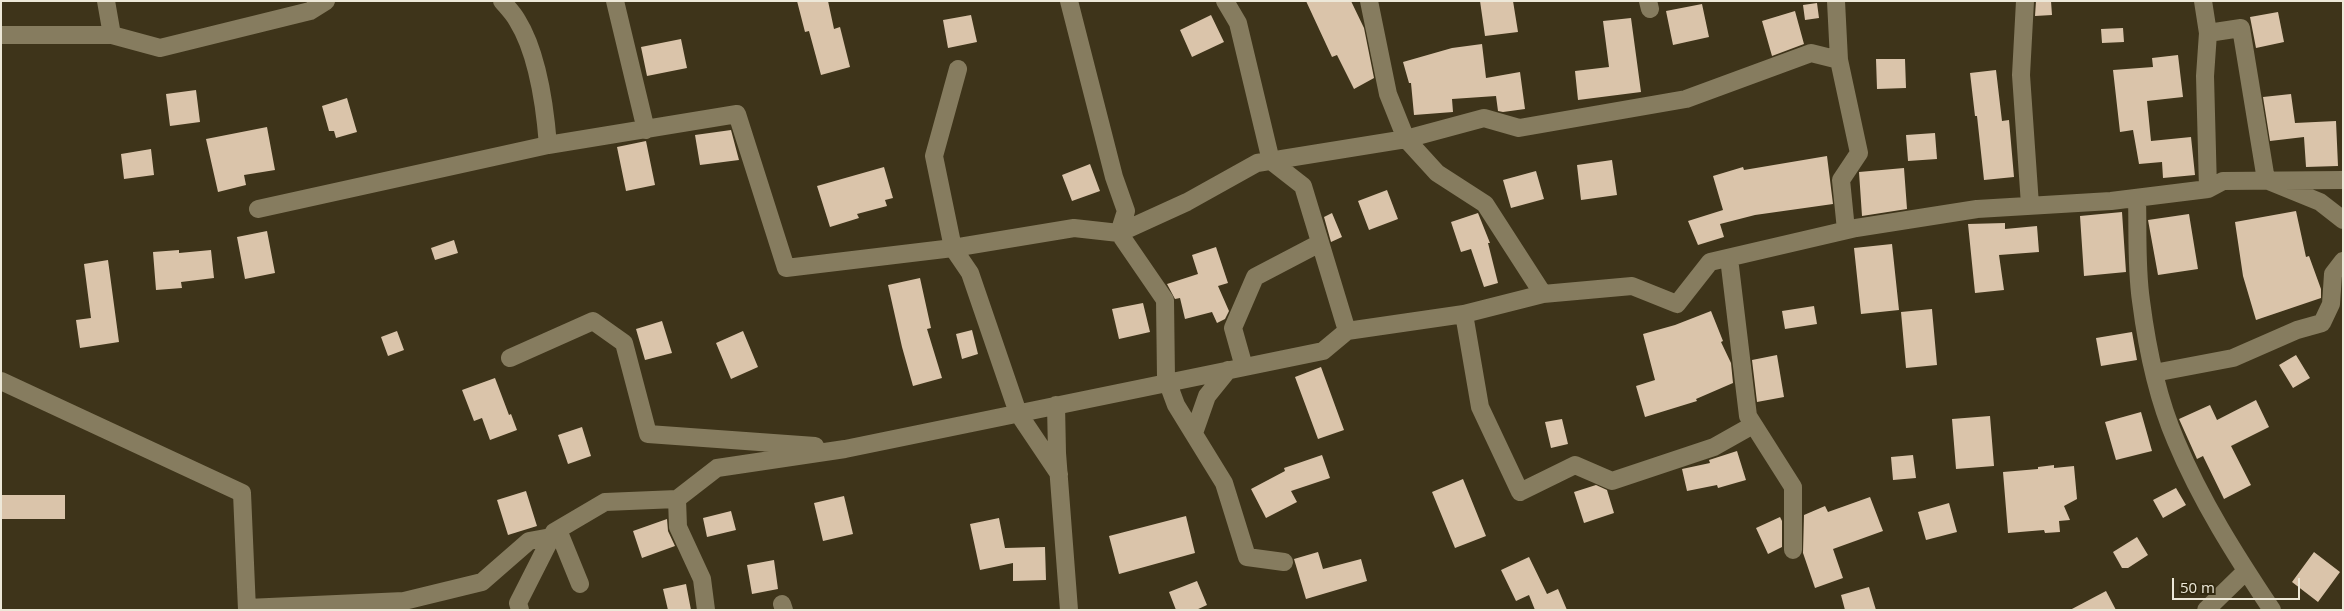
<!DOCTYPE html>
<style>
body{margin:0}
#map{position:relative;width:2344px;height:611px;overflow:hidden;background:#3e341a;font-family:"Open Sans",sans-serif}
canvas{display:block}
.frame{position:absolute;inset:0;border:2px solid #ede8d8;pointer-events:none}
.scale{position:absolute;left:2172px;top:578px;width:128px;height:22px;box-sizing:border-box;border:2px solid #ede8d8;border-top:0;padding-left:6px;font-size:15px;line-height:18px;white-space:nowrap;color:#ede8d8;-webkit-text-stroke:4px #332a10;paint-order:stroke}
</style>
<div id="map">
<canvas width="2344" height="611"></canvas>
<div class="frame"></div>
<div class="scale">50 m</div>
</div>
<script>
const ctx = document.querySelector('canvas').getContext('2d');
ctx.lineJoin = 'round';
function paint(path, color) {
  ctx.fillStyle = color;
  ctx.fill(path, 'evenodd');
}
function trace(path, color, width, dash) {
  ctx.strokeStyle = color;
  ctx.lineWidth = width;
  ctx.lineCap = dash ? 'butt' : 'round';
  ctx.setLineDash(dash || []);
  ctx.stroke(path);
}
const building = new Path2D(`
 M797 1H828L834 29 840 27 850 67 821 75 809 31 805 32Z
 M1306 1H1351L1364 28 1374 78 1354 89 1337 55 1332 57Z
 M1480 1H1513L1518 32 1485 36Z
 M2036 1H2051L2052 15 2035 16Z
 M1817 3 1819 18 1805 20 1803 5Z
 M1702 4 1709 37 1673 45 1666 11Z
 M1795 11 1804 44 1772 56 1762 21Z
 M2278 12 2284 42 2256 48 2250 17Z
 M971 15 977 42 948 48 943 20Z
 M1211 15 1224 42 1192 57 1180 30Z
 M1631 18 1641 92 1578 100 1575 71 1609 67 1603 21Z
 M2123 28 2124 42 2102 43 2101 29Z
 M681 39 687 68 647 76 641 47Z
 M1482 44 1486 78 1520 72 1525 109 1503 112 1498 111 1496 96 1452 99 1453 112 1414 115 1411 83H1409L1403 62 1452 48Z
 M2178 55 2183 97 2147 101 2151 141 2191 137 2195 175 2163 178 2162 162 2139 164 2133 130 2120 132 2113 70 2153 67 2152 58Z
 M1876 59H1905L1906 88 1877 89Z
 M1996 70 2002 121 2009 120 2014 177 1984 180 1977 116H1975L1970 73Z
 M196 90 200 122 170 126 166 94Z
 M2291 94 2295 123 2336 121 2338 166 2306 167 2304 137 2270 141 2263 97Z
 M347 98 357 132 336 138 334 131H329L322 106Z
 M267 127 275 170 244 175 246 185 218 192 206 139Z
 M731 130 739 160 700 165 695 135Z
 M1935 133 1937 159 1908 161 1906 135Z
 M646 141 655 185 626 191 617 147Z
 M151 149 154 175 124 179 121 154Z
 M1827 156 1833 204 1755 215 1720 224 1724 237 1698 245 1688 221 1723 210 1713 176 1743 167 1744 170Z
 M1612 160 1617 195 1581 200 1577 165Z
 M1090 164 1100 191 1072 201 1062 175Z
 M884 167 893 198 885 200 887 206 857 214 859 218 830 227 817 186Z
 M1904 168 1907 209 1862 216 1859 172Z
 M1536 171 1544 199 1511 208 1503 180Z
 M1387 190 1398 219 1369 230 1358 201Z
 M2296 211 2306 257 2309 256 2321 289V298L2256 320 2243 276 2235 222Z
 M2122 212 2126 272 2084 276 2080 216Z
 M1332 213 1342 237 1331 242 1324 217Z
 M1478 213 1490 243H1488L1498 283 1484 287 1471 249 1461 252 1451 222Z
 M2189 214 2198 269 2158 275 2148 220Z
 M2005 223V229L2037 226 2039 252 1999 255 2004 290 1975 293 1968 224Z
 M267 231 275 273 245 279 237 237Z
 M454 240 458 253 435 260 431 248Z
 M1892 244 1899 310 1861 314 1854 248Z
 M1216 247 1228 283 1218 286 1229 311 1225 319 1217 323 1212 312 1185 319 1180 298 1175 299 1167 284 1198 274 1192 255Z
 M179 250V253L211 250 214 278 181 282 182 288 156 290 153 252Z
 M108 260 119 342 80 348 76 320 91 318 84 264Z
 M920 278 931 328 927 329 942 378 913 386 902 347 888 285Z
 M1143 303 1150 332 1119 339 1112 309Z
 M1814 306 1817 324 1785 329 1782 311Z
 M1932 309 1937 365 1906 368 1901 312Z
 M1711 311 1723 341 1721 342 1731 363 1733 383 1696 399 1697 401 1645 417 1636 386 1655 380 1643 334 1675 325Z
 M662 321 672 353 645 360 636 329Z
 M972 330 978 354 962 359 956 334Z
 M397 331 404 350 388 356 381 337Z
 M743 331 758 367 731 379 716 343Z
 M2132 332 2137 360 2101 366 2096 338Z
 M1777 355 1784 397 1757 402 1752 360Z
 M2296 355 2310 378 2293 388 2279 365Z
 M1321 367 1344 430 1318 439 1295 377Z
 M495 378 509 415 511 414 517 430 490 440 482 418 474 421 462 390Z
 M2256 400 2269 427 2231 446 2251 485 2224 499 2203 456 2197 459 2179 419 2210 405 2217 420Z
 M2141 412 2152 451 2116 460 2105 422Z
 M1990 416 1994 466 1956 469 1952 419Z
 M1562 419 1568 444 1551 448 1545 422Z
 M582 427 591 456 568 464 558 435Z
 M1737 451 1746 480 1718 488 1717 485 1687 491 1682 469 1710 463 1709 460Z
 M1322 455 1330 478 1291 491 1297 502 1266 518 1251 489 1285 471 1284 468Z
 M1913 455 1916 478 1893 480 1891 457Z
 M2054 465V468L2074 466 2077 499 2064 506 2070 520 2059 521 2060 532 2045 533 2044 530 2008 533 2003 472 2038 469V467Z
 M1463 479 1486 536 1455 548 1432 492Z
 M1596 485 1607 490 1614 513 1584 523 1574 492Z
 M2176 488 2186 505 2163 518 2153 500Z
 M526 491 537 526 508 535 497 500Z
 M1 495H65V519H1Z
 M844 496 853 534 823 541 814 503Z
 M1870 497 1883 531 1833 549 1843 578 1815 588 1803 553 1804 515 1825 506 1828 512Z
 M1949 503 1957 532 1926 540 1918 512Z
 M731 511 736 530 707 537 703 518Z
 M1186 516 1195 553 1119 574 1109 536Z
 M1780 517 1782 521V547L1768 554 1756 528Z
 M999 518 1005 548 1045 547 1046 580 1013 581V563L980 570 970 524Z
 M667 519 668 531 675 546 642 558 633 531Z
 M2137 537 2148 555 2128 568H2122L2113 552Z
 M1318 552 1323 569 1361 559 1367 581 1306 599 1294 559Z
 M2314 552 2340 572 2318 602 2292 582Z
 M1529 557 1547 594 1558 589 1567 610H1535L1529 595 1516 601 1501 570Z
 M774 560 778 589 752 594 747 565Z
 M1197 581 1207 605 1196 610H1176L1169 592Z
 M686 584 691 610H668L663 589Z
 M1869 587 1876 610H1845L1841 595Z
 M2106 591 2116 610H2070Z`);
const minor = new Path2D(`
 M106 1 112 35
 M502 1C507 7 513 13 517 20 537 52 545 107 548 145
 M615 1 646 130
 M1069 1 1114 177 1126 211 1119 233 1165 300 1166 378 1176 405 1224 483 1247 557 1284 562
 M1225 1 1238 23 1271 161 1303 186 1347 331
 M1369 1 1388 94 1406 139 1437 173 1485 204 1543 294
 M1648 1 1650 9
 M1836 1 1839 60 1859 153 1841 180 1846 230
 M2025 1 2021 75 2030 205
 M2203 1 2208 33 2205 76 2208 189 2223 181 2343 180
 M2208 33 2241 28 2266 180 2320 202 2343 220
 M1 35H112L160 48 310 11 326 1
 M958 69 934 156 953 248 970 273 1018 413 1059 474
 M2137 198C2138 232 2136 267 2141 301 2147 348 2157 397 2176 441 2201 501 2236 556 2272 610
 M258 209 548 145 737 114 786 268 953 248 1074 228 1119 233 1187 202 1257 163 1406 139 1484 118 1519 128 1686 99 1811 53 1839 60
 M1729 258 1748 416 1793 487V550
 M1464 314 1480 407 1520 492 1575 465 1612 481 1714 447 1753 425
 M510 358 593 321 624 343 648 434 815 446
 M1244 367 1233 328 1255 277 1320 243
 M2154 373 2233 358 2297 330 2322 323 2331 304 2333 274 2343 261
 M1 381 242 493 247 610
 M1056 405 1057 453 1069 610
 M1194 433 1207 396 1228 370
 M677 499 678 527 702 579 706 610
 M558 530 580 584
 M782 604 784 610
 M247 608 404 601 482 582 529 541 551 537
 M520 610 518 603 554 532 605 502 677 499 717 468 845 449 1323 351 1347 331 1464 314 1543 294 1632 286 1677 304 1710 262 1856 228 1977 209 2111 201 2208 189
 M2206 610 2246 571`);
paint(building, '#dac4aa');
trace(minor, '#867c5f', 18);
</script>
